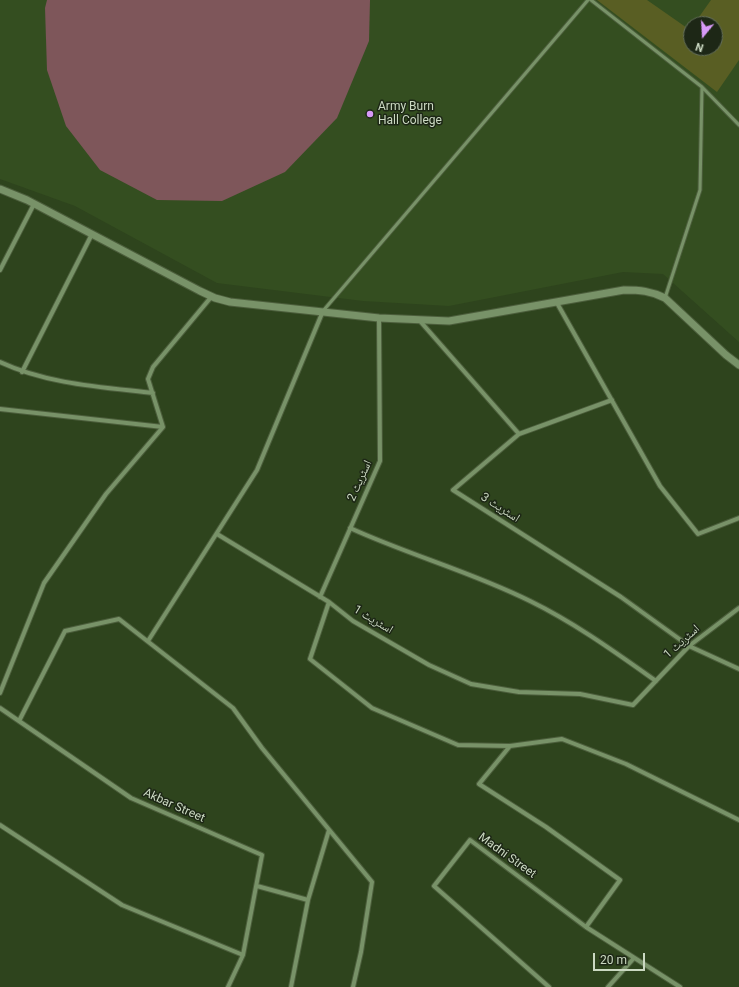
<!DOCTYPE html>
<meta charset="utf-8">
<style>
body{margin:0}
#map{position:relative;width:739px;height:987px;overflow:hidden;background:#2e441d;font-family:Roboto,sans-serif}
canvas{display:block}
.north{position:absolute;left:683px;top:16px;width:40px;height:40px;box-sizing:border-box;background:#1d2716;border:1px solid #636e5b;border-radius:50%;rotate:198deg;font-size:11px;font-weight:700;line-height:16px;text-align:center;color:#cbd9c2}
.north::after{content:'';display:block;margin:auto;width:14px;height:18px;background:#d89af8;clip-path:polygon(50% 0,100% 100%,50% 72%,0 100%)}
.scale{position:absolute;left:593px;top:953px;width:52px;height:18px;box-sizing:border-box;border:2px solid #cbd9c2;border-top:0;padding-left:5px;font-size:12px;line-height:14px;white-space:nowrap;color:#cbd9c2;-webkit-text-stroke:3px #1d2716;paint-order:stroke}
</style>
<div id="map">
<canvas width="739" height="987"></canvas>
<div class="north">N</div>
<div class="scale">20 m</div>
</div>
<script>
const ctx = document.querySelector('canvas').getContext('2d');
ctx.lineJoin = 'round';
function paint(path, color) {
  ctx.fillStyle = color;
  ctx.fill(path, 'evenodd');
}
function trace(path, color, width, dash) {
  ctx.strokeStyle = color;
  ctx.lineWidth = width;
  ctx.lineCap = dash ? 'butt' : 'round';
  ctx.setLineDash(dash || []);
  ctx.stroke(path);
}
function drawText(font, color, halo, rows, align = 'center') {
  ctx.font = font + ' Roboto,"Noto Naskh Arabic",sans-serif';
  ctx.lineWidth = 3;
  ctx.setLineDash([]);
  ctx.textBaseline = 'middle';
  ctx.strokeStyle = halo;
  ctx.fillStyle = color;
  for (const [text, x, y, turn = 0] of rows) {
    ctx.save();
    ctx.translate(x, y);
    ctx.rotate((+turn || 0) * Math.PI / 180);
    ctx.textAlign = isNaN(turn) ? turn : align;
    if (halo) ctx.strokeText(text, 0, 0);
    ctx.fillText(text, 0, 0);
    ctx.restore();
  }
}
const built = new Path2D(`
 M0 0H739V342L663 274 623 272 449 306 363 301 217 283 75 206 0 179ZM691 24H715V48H691Z`);
const green = new Path2D(`
 M47 0H370L369 41 337 118 285 172 222 201 157 200 100 170 66 126 47 70 45 8Z`);
const building = new Path2D(`
 M597 0H647L690 30 691 28V48H715V24H694L711 0H739V60L717 92Z`);
const service = new Path2D(`
 M591 0 702 87 700 190 665 298
 M702 87 739 125
 M323 311 588 0`);
const minor = new Path2D(`
 M0 270 34 204
 M557 303 660 486 698 534 739 518
 M420 321 519 434
 M0 362C47 384 101 387 153 393
 M22 372 92 234
 M612 400 519 434 453 490 621 597 689 646 739 669
 M0 409 163 427
 M350 528C409 555 472 572 530 601 575 623 615 652 656 681
 M217 534 329 602 353 621 429 665 471 684 519 692 580 694 633 705 689 646 739 608
 M320 597 380 461 379 318
 M329 602 310 659 372 708 458 745 510 746 562 739 626 764 739 820
 M148 641 257 470 323 311
 M0 693 44 583 106 494 163 427 148 379 153 367 212 296
 M0 708 131 798 262 855 243 955 228 987
 M19 721 65 631 119 619 233 708 262 748 372 882 361 952 353 987
 M510 746 479 784 546 827 620 880 586 927
 M0 825 122 905 243 955
 M257 886 308 900
 M291 987 308 900 329 830
 M549 987 434 886 470 840 586 927 680 987
 M608 987 634 958`);
const tertiary = new Path2D(`
 M0 189 27 200 200 291 215 298 230 302 379 318 449 321 624 290C640 290 651 291 665 298L726 355 739 365`);
const markers = [
 [370,114,4,"#d89af8"]
];
const poiNames = [
 ["Army Burn",378,107],
 ["Hall College",378,121]
];
const streetNames = [
 ["اسٹریٹ 2",360,481,-66],
 ["اسٹریٹ 3",500,508,33],
 ["اسٹریٹ 1",373,620,31],
 ["اسٹریٹ 1",682,642,-42],
 ["Akbar Street",174,806,24],
 ["Madni Street",507,856,36]
];
paint(built, '#344e20');
paint(green, '#7e565a');
paint(building, '#595e23');
trace(service, '#4c5e3c', 5);
trace(minor, '#4c5e3c', 6);
trace(tertiary, '#4c5e3c', 9);
trace(service, '#789268', 3);
trace(minor, '#789268', 4);
trace(tertiary, '#789268', 7);
for (const [x, y, r, color] of markers) {
  const dot = new Path2D();
  dot.arc(x, y, r, 0, 2 * Math.PI);
  ctx.fillStyle = color;
  ctx.fill(dot);
  trace(dot, '#1d2716', 1.5);
}
drawText('12px', '#cbd9c2', '#1d2716', poiNames, 'left');
drawText('12px', '#cbd9c2', '#1d2716', streetNames);
</script>
